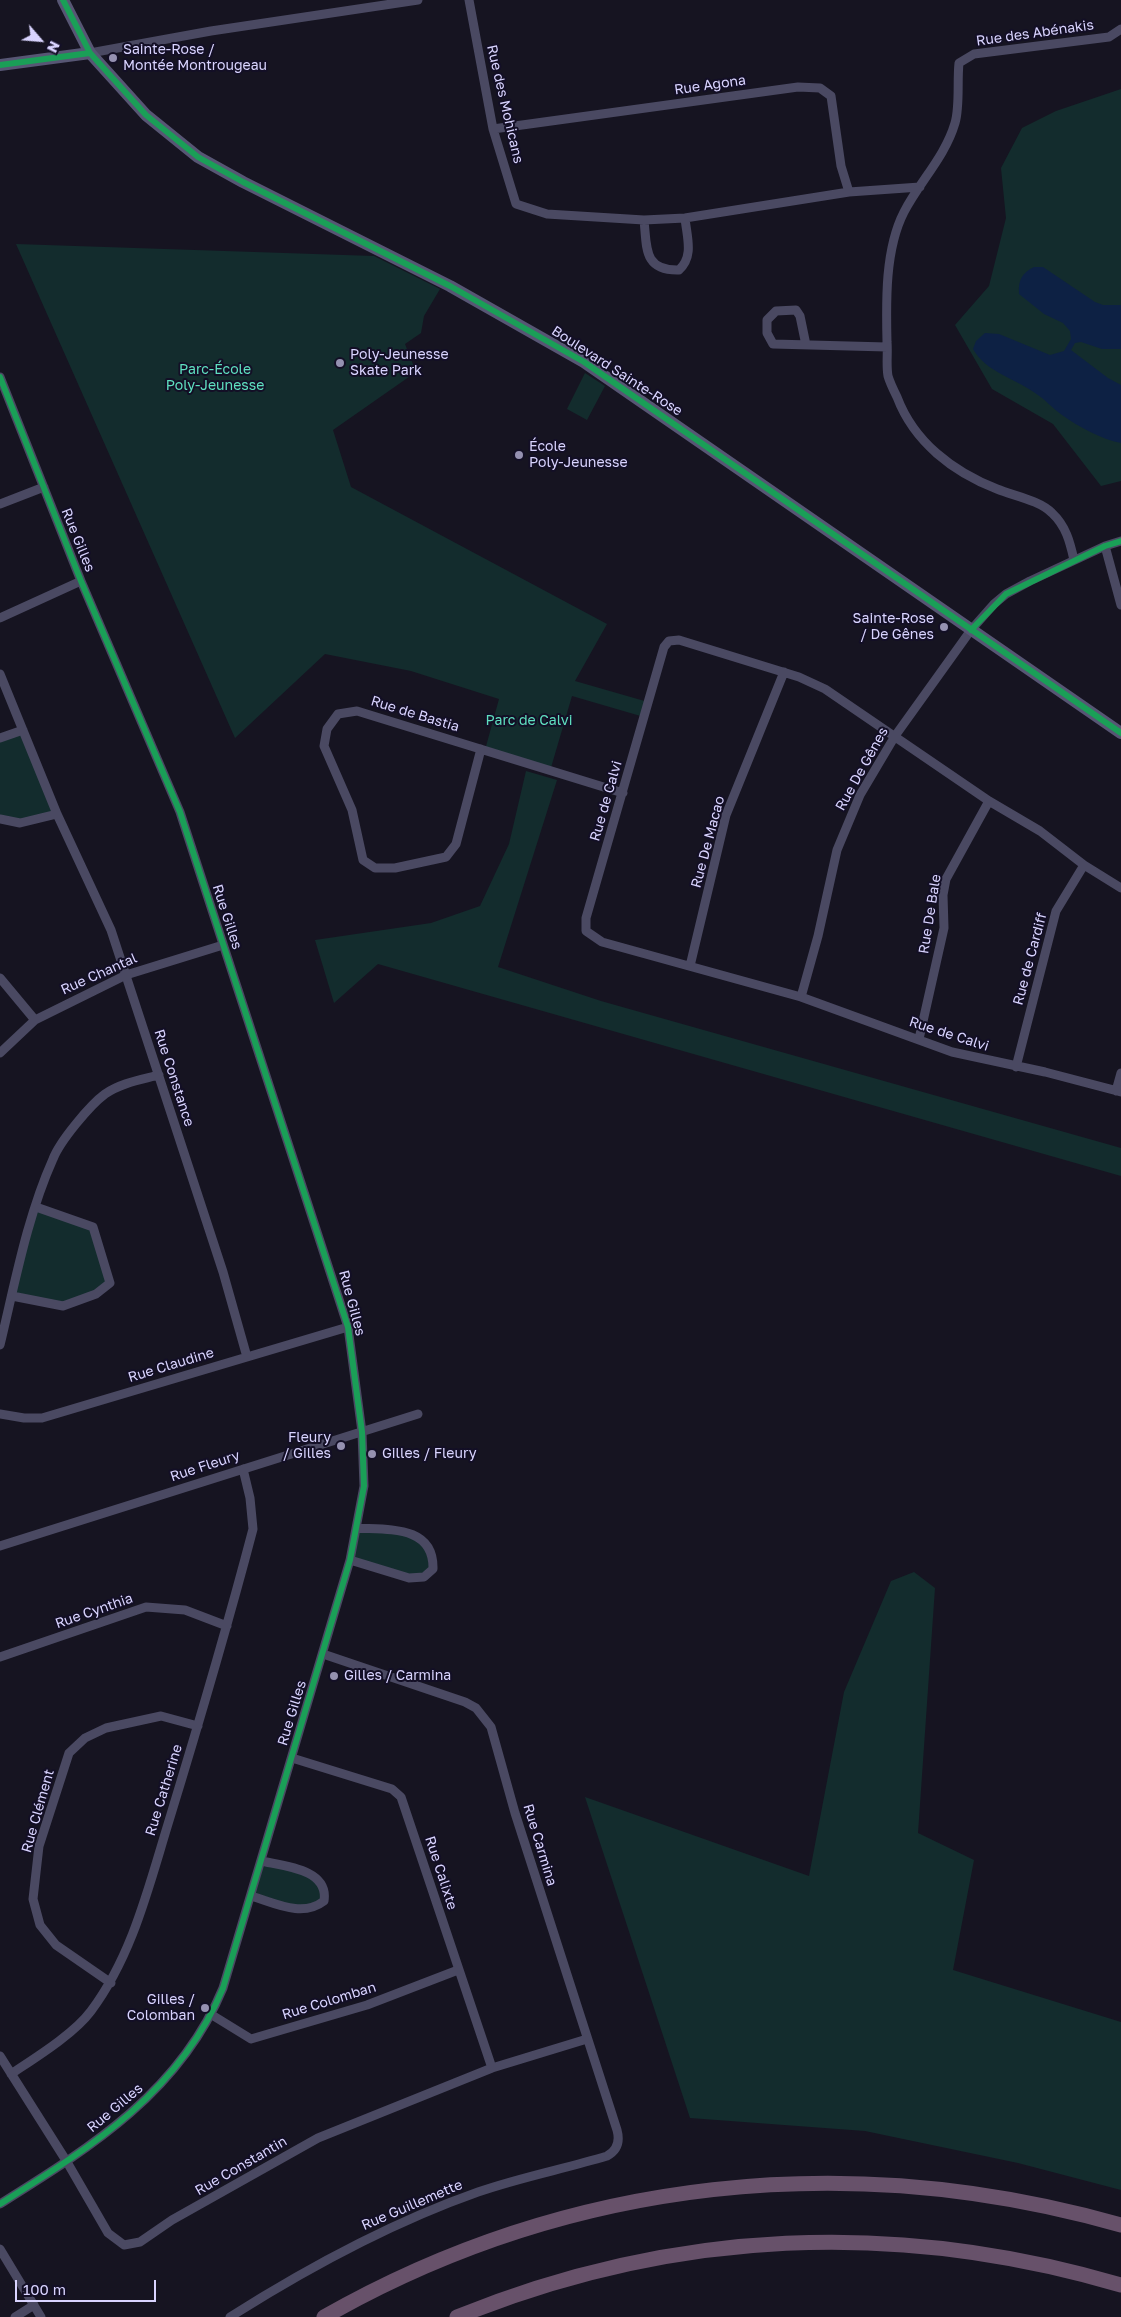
<!DOCTYPE html>
<meta charset="utf-8">
<style>
body{margin:0}
#map{position:relative;width:1121px;height:2317px;overflow:hidden;background:#161421;font-family:"Golos Text",sans-serif}
canvas{display:block}
.north{position:absolute;left:15px;top:15px;width:50px;height:50px;-webkit-text-stroke:4px #130f26;paint-order:stroke;rotate:117deg;font-size:14px;font-weight:700;line-height:20px;text-align:center;color:#d9d4ff}
.north::after{content:'';display:block;margin:auto;width:18px;height:22px;background:#d9d4ff;clip-path:polygon(50% 0,100% 100%,50% 72%,0 100%)}
.scale{position:absolute;left:15px;top:2280px;width:141px;height:22px;box-sizing:border-box;border:2px solid #d9d4ff;border-top:0;padding-left:6px;font-size:15px;line-height:18px;white-space:nowrap;color:#d9d4ff;-webkit-text-stroke:4px #130f26;paint-order:stroke}
</style>
<div id="map">
<canvas width="1121" height="2317"></canvas>
<div class="north">N</div>
<div class="scale">100 m</div>
</div>
<script>
const ctx = document.querySelector('canvas').getContext('2d');
ctx.lineJoin = 'round';
function paint(path, color) {
  ctx.fillStyle = color;
  ctx.fill(path, 'evenodd');
}
function trace(path, color, width, dash) {
  ctx.strokeStyle = color;
  ctx.lineWidth = width;
  ctx.lineCap = dash ? 'butt' : 'round';
  ctx.setLineDash(dash || []);
  ctx.stroke(path);
}
function drawText(font, color, halo, rows, align = 'center') {
  ctx.font = font + ' "Golos Text",sans-serif';
  ctx.lineWidth = 4;
  ctx.setLineDash([]);
  ctx.textBaseline = 'middle';
  ctx.strokeStyle = halo;
  ctx.fillStyle = color;
  for (const [text, x, y, turn = 0] of rows) {
    ctx.save();
    ctx.translate(x, y);
    ctx.rotate((+turn || 0) * Math.PI / 180);
    ctx.textAlign = isNaN(turn) ? turn : align;
    if (halo) ctx.strokeText(text, 0, 0);
    ctx.fillText(text, 0, 0);
    ctx.restore();
  }
}
const green = new Path2D(`
 M1121 89V481L1101 486 1053 424 992 389 955 325 989 286 1006 218 1001 168 1022 128 1056 111Z
 M16 244 374 256 440 289 424 316 421 333 405 344 416 372 333 430 351 487 607 624 575 681 648 702 644 717 572 696 550 771 485 750 499 699 411 671 325 654 235 738Z
 M585 373 605 386 587 420 567 409Z
 M23 730 57 814 20 823 0 819V738Z
 M526 771 557 780 498 967 601 1001 1121 1148V1176L378 964 334 1003 315 940 431 923 480 906 509 844Z
 M36 1207 93 1227 110 1283 63 1306 12 1296Z
 M356 1528 405 1532 425 1540 433 1569 409 1578 350 1560Z
 M914 1572 935 1588 918 1833 974 1860 953 1970 1121 2022V2190L1018 2163 865 2131 690 2118 585 1797 809 1876 844 1692 891 1581Z
 M261 1861 303 1871 321 1882 324 1901 302 1910 251 1896Z`);
const water = new Path2D(`
 M1034 267H1043L1095 302 1103 305H1121V349H1102L1081 342 1075 343 1071 350 1108 378 1121 385V443C1101 439 1079 427 1062 415 1052 408 1045 399 1035 393 1014 378 986 372 973 349L976 341 985 333 999 334 1050 355 1064 351 1071 339 1070 331 1063 323 1044 314 1019 294C1018 280 1022 273 1034 267Z`);
const street = new Path2D(`
 M469 0 493 129 516 204 547 214 644 220 685 218 849 192 920 187
 M90 53 211 31 418 0
 M493 129 798 87 820 88 831 96 841 166 849 192
 M644 220C647 247 643 271 679 270 694 256 687 238 685 218
 M806 345 800 316 796 310 776 311 767 320V333L773 344 887 347
 M0 377 81 581 180 812 348 1327 362 1432 364 1486 350 1560 223 1988C180 2092 91 2147 0 2204
 M0 504 44 487
 M1105 546 1121 605
 M1074 560C1070 542 1066 526 1052 513 1039 500 1014 496 997 489 953 472 914 442 897 397 894 391 890 383 888 376 886 365 888 353 887 342 886 301 885 249 904 212 920 181 945 157 955 123 960 107 957 81 959 63L974 54 1109 37 1121 29
 M0 618 81 581
 M0 674 57 814 111 930 223 1272 247 1357
 M0 738 23 730
 M481 749 456 844 446 857 395 868H375L363 860 352 810 324 746 327 729 338 714 357 711 623 793
 M0 819 20 823 57 814
 M1121 888 1084 865 1040 831 989 801 825 689 799 677 679 640 669 641 664 647 586 918V931L602 942 801 997 952 1052 1045 1072 1121 1092
 M690 966 726 815 784 672
 M0 978 35 1020
 M801 997 818 936 837 850 860 795 895 736 971 630 994 604 1006 594 1030 581 1105 546 1121 541
 M919 1039 944 928 943 895 946 879 989 801
 M0 1053 35 1020 126 975 223 945
 M1016 1067 1056 911 1084 865
 M1116 1091 1121 1073
 M12 1296 63 1306 96 1294 110 1283 93 1227 36 1207
 M0 1345C15 1283 27 1217 53 1159 60 1141 90 1105 105 1094 121 1083 140 1080 159 1075
 M0 1414 24 1418H42L348 1327
 M0 1546 418 1414
 M350 1560 409 1578 424 1577 433 1569C434 1525 388 1530 356 1528
 M0 1657 146 1607 185 1610 227 1626
 M292 1758 392 1789 401 1797 492 2068
 M251 1896C275 1903 302 1918 324 1901 329 1869 284 1866 261 1861
 M111 1983 56 1945 40 1925 33 1899 39 1846 69 1753 85 1738 106 1728 161 1716 198 1726
 M212 2015 251 2039 367 2005 458 1970
 M0 2056 67 2162 108 2233 124 2245 140 2242 172 2220 318 2138 492 2068 587 2039
 M11 2074C35 2058 74 2034 91 2011 132 1956 148 1889 168 1824 198 1726 227 1628 253 1529L250 1498 243 1469
 M0 2249 41 2317
 M15 2317 34 2305
 M230 2317C309 2267 390 2223 478 2192 521 2177 564 2169 607 2156 618 2150 620 2141 617 2130L515 1813 491 1727 476 1708 465 1702 323 1654`);
const secondary = new Path2D(`
 M63 0 90 53 146 115 198 157 243 182 450 286 584 362 1121 733
 M0 65 90 53`);
const highway = new Path2D(`
 M324 2317C570 2177 850 2148 1121 2225
 M457 2317C673 2229 897 2219 1121 2285`);
const cycleway = new Path2D(`
 M63 0 90 53 146 115 198 157 243 182 450 286 584 362 1121 733
 M0 65 90 53
 M0 377 81 581 180 812 348 1327 362 1432 364 1486 350 1560 223 1988C180 2092 91 2147 0 2204
 M971 630 1006 594 1105 546 1121 541`);
const markers = [
 [113,58,5,"#9591b1"],
 [340,363,5,"#9591b1"],
 [519,455,5,"#9591b1"],
 [944,627,5,"#9591b1"],
 [341,1446,5,"#9591b1"],
 [372,1454,5,"#9591b1"],
 [334,1676,5,"#9591b1"],
 [205,2008,5,"#9591b1"]
];
const streetNames = [
 ["Rue des Abénakis",1035,33,-8],
 ["Rue Agona",710,85,-8],
 ["Rue des Mohicans",505,104,77],
 ["Boulevard Sainte-Rose",617,371,33],
 ["Rue Gilles",78,540,68],
 ["Rue de Bastia",415,714,17],
 ["Rue De Gênes",862,769,-61],
 ["Rue de Calvi",606,801,-74],
 ["Rue De Macao",708,842,-75],
 ["Rue De Bale",930,914,-81],
 ["Rue Gilles",227,917,72],
 ["Rue de Cardiff",1030,959,-75],
 ["Rue Chantal",99,974,-24],
 ["Rue de Calvi",949,1034,18],
 ["Rue Constance",174,1078,72],
 ["Rue Gilles",352,1303,75],
 ["Rue Claudine",171,1365,-17],
 ["Rue Fleury",205,1466,-18],
 ["Rue Cynthia",94,1611,-19],
 ["Rue Gilles",292,1713,-73],
 ["Rue Catherine",164,1790,-73],
 ["Rue Clément",38,1811,-74],
 ["Rue Carmina",540,1845,73],
 ["Rue Calixte",441,1873,72],
 ["Rue Colomban",329,2001,-17],
 ["Rue Gilles",115,2108,-40],
 ["Rue Constantin",241,2166,-30],
 ["Rue Guillemette",412,2205,-23]
];
const poiNames = [
 ["Sainte-Rose /",123,50],
 ["Montée Montrougeau",123,66],
 ["Poly-Jeunesse",350,355],
 ["Skate Park",350,371],
 ["École",529,447],
 ["Poly-Jeunesse",529,463],
 ["Sainte-Rose",934,619,"right"],
 ["/ De Gênes",934,635,"right"],
 ["Fleury",331,1438,"right"],
 ["/ Gilles",331,1454,"right"],
 ["Gilles / Fleury",382,1454],
 ["Gilles / Carmina",344,1676],
 ["Gilles /",195,2000,"right"],
 ["Colomban",195,2016,"right"]
];
const parkNames = [
 ["Parc-École",215,370],
 ["Poly-Jeunesse",215,386],
 ["Parc de Calvi",529,721]
];
paint(green, '#132c2d');
paint(water, '#0d2144');
trace(street, '#4a4962', 9);
trace(secondary, '#575674', 12);
trace(highway, '#67516a', 15);
trace(cycleway, '#1a9f57', 6);
for (const [x, y, r, color] of markers) {
  const dot = new Path2D();
  dot.arc(x, y, r, 0, 2 * Math.PI);
  ctx.fillStyle = color;
  ctx.fill(dot);
  trace(dot, '#130f26', 2);
}
drawText('14px', '#d9d4ff', '#130f26', streetNames);
drawText('14px', '#d9d4ff', '#130f26', poiNames, 'left');
drawText('14px', '#5fe0c0', '#130f26', parkNames);
</script>
